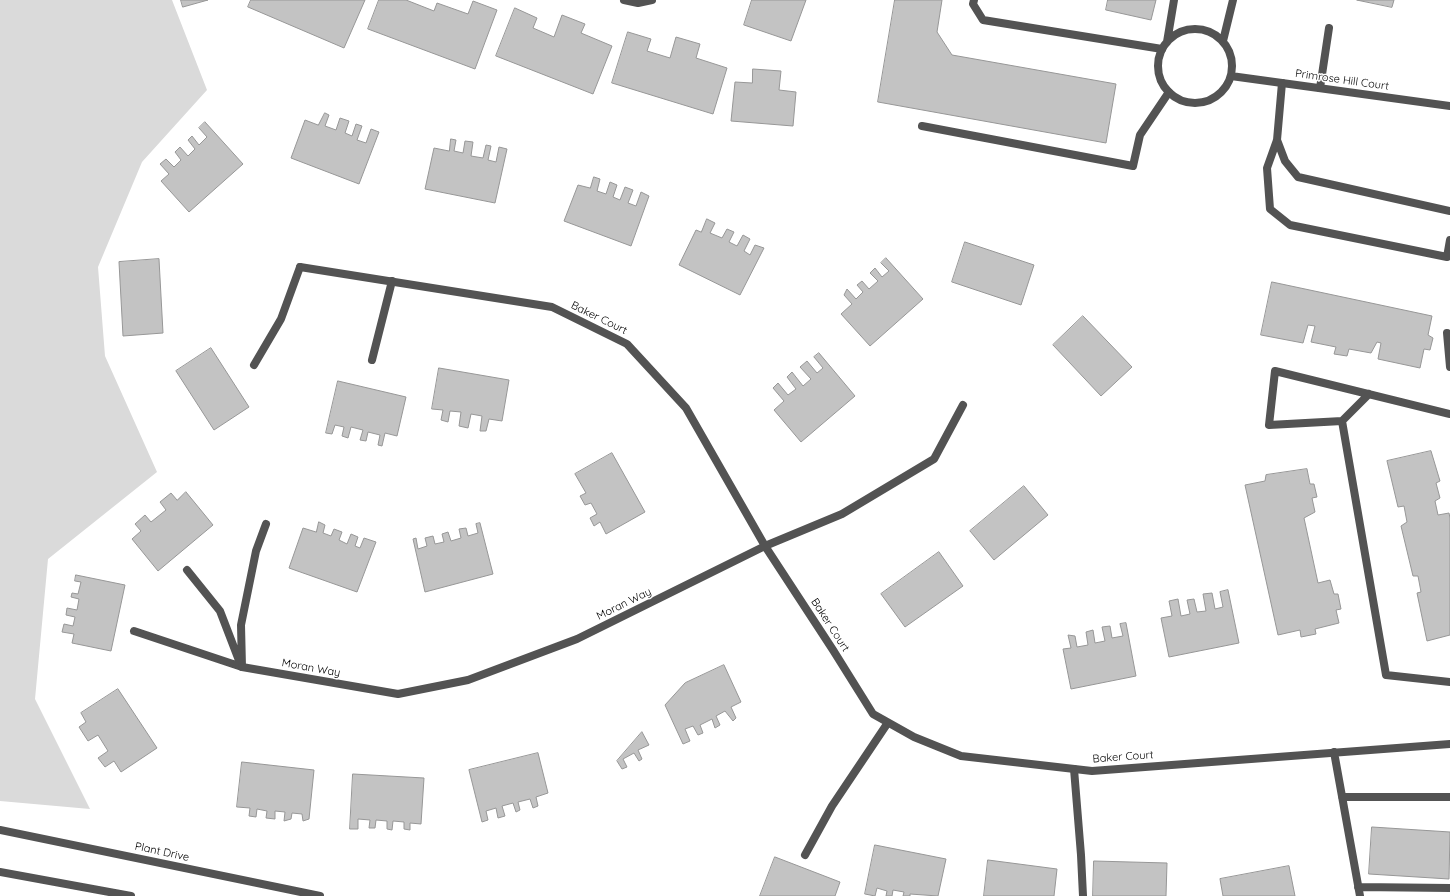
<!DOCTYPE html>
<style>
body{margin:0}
canvas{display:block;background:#fff}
</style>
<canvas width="1450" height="896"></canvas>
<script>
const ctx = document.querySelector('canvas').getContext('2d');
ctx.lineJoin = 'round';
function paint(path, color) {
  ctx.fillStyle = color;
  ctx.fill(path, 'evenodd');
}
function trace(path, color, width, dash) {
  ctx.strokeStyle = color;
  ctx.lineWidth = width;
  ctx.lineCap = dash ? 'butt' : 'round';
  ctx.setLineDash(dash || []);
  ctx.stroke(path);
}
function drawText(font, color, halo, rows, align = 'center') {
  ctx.font = font + ' Quicksand,sans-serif';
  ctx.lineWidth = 3;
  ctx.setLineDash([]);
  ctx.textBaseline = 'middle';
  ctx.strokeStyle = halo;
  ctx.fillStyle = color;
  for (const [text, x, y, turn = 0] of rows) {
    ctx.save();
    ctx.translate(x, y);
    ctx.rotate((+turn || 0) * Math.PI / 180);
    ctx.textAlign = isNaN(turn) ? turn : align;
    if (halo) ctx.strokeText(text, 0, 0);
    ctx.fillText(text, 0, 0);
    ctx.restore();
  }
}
const green = new Path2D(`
 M0 0H172L207 90 142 162 98 267 105 356 157 472 48 559 35 699 90 809 0 801Z`);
const building = new Path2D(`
 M181 0H208L183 7Z
 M251 0H365L344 48 248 7Z
 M379 0H406L434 11 437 3 468 14 473 1 497 10 475 69 368 29Z
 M752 0H806L791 41 744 25Z
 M895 0H942L937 32 952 55 1116 84 1106 143 878 102Z
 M1108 0H1156L1151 20 1106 10Z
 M1357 0H1394L1392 7Z
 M515 8 537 18 533 28 554 37 562 15 585 24 581 33 612 46 593 94 496 56Z
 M628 32 651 39 647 51 670 58 676 37 700 44 696 58 727 68 713 114 612 83Z
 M753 69 781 71 779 90 796 92 793 126 731 121 735 82 752 83Z
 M325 113 329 115 325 126 336 130 340 118 349 121 345 133 352 136 356 124 362 126 357 140 366 143 371 129 379 132 359 184 291 158 305 120 318 125Z
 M205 122 243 164 189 212 161 181 169 174 160 164 166 159 174 167 181 160 175 152 180 147 188 156 195 149 188 140 192 136 199 145 207 137 199 128Z
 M451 139 456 140 454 151 463 153 465 141 473 142 471 156 483 158 486 145 491 146 488 160 496 162 499 147 507 149 495 203 425 189 434 148 449 151Z
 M594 177 600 179 597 191 606 194 610 182 617 185 613 197 620 200 625 187 633 190 628 203 636 206 641 192 649 196 631 246 564 221 578 185 590 188Z
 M707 219 715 223 710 233 722 238 727 229 734 232 729 242 737 246 743 235 750 239 744 251 750 255 755 245 764 248 740 295 679 265 696 230 701 232Z
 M965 242 1034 265 1021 305 952 282Z
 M886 258 923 299 870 346 841 314 852 304 844 295 847 289 856 299 863 292 857 285 862 281 869 289 878 281 870 273 875 268 882 277 889 271 881 263Z
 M159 259 163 333 123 336 119 262Z
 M1272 282 1432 316 1428 335 1433 338 1430 350 1424 349 1420 368 1378 359 1381 343 1377 342 1371 353 1349 349 1347 356 1334 354 1336 347 1311 342 1315 326 1308 325 1303 343 1261 335Z
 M1083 316 1132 367 1101 396 1053 345Z
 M211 348 249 407 214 430 176 371Z
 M819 353 855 396 801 442 774 410 784 401 773 388 778 383 788 395 796 389 787 377 792 372 803 386 811 379 800 367 807 361 817 373 823 368 814 357Z
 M439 368 509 380 502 421 489 419 486 431H480L482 416 471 414 468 428 459 426 461 412 450 411 448 422 441 420 443 410 432 409Z
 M338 381 406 397 397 436 385 433 382 446 378 445 380 435 368 432 366 441 360 440 363 430 351 427 348 438 342 436 344 427 335 425 332 434 326 433Z
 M1431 451 1440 481 1436 483 1440 498 1435 501 1438 515 1449 513 1450 518V635L1427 641 1417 593 1421 592 1418 576H1413L1401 526 1407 522 1404 506 1398 507 1387 461Z
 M612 453 645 512 606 534 600 522 594 526 590 518 597 514 591 503 585 505 580 496 586 493 575 474Z
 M1307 469 1310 484H1314L1317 497 1312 498 1315 512 1304 518 1318 583 1330 580 1334 594H1338L1341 609 1336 610 1339 623 1315 629 1316 634 1301 637 1300 630 1278 635 1245 485 1265 481 1266 475Z
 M1024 486 1048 515 994 560 970 531Z
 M186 492 213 525 158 571 132 539 141 531 135 524 145 515 151 522 166 510 160 502 171 493 177 500Z
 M319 522 325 525 323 533 331 536 334 529 342 532 339 540 347 544 351 534 358 537 355 546 360 548 364 538 376 542 357 592 289 568 303 528 316 532Z
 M480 523 493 574 425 592 413 539 416 538 418 549 427 546 425 538 433 536 435 544 444 542 442 534 448 532 451 541 461 538 459 529 466 528 468 536 478 533 476 524Z
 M939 552 963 586 905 627 881 594Z
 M76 575 125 585 111 651 72 643 74 634 62 632 64 624 73 626 75 617 66 615 67 608 77 610 79 599 71 597 72 593 78 594 81 582 75 581Z
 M1228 590 1239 643 1169 657 1161 618 1172 616 1169 601 1178 599 1181 616 1190 614 1187 600 1194 599 1197 612 1206 611 1203 594 1212 593 1215 609 1223 607 1220 592Z
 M1126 623 1136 676 1071 689 1063 649 1071 648 1068 635 1075 636 1077 647 1088 645 1086 632 1093 630 1095 643 1105 641 1102 627 1110 626 1112 638 1123 636 1120 624Z
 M724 665 741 702 731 707 736 718 733 721 725 711 716 716 720 725 715 728 712 719 700 725 703 733 698 735 693 726 685 729 690 741 683 744 665 705 685 683Z
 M118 689 157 748 121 772 114 761 105 767 98 758 108 751 98 735 88 741 79 727 86 722 81 713Z
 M642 732 649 745 638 750 642 759 639 761 634 753 623 759 627 767 622 769 617 761Z
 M538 753 548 793 536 797 538 806 533 808 530 799 518 802 520 810 516 812 513 803 502 806 505 816 498 818 496 808 486 811 488 820 482 822 469 770Z
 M242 762 314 770 309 819 303 821 302 814 292 813 291 819 284 821 285 812 275 811V819L266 818 267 811 257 809 256 817 249 816 250 808 237 807Z
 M353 774 424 778 421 824 410 823V830L404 829V822L393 821 392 830 387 829V821L376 820 375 828H369L370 820 358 819V829H350Z
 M1372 827 1450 832 1449 879 1369 874Z
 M875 845 946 859 938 896 910 894V896H903L904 892 893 890 892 896H886L887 891 877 888 875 896 865 894Z
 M775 857 840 882 835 896H760Z
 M988 860 1057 869 1054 896H984Z
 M1094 861 1167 863 1166 896H1093Z
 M1289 866 1295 896H1223L1220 879Z`);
const service = new Path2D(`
 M974 0 973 4 983 20 1162 49
 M1282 83 1277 140 1267 168 1270 209 1290 225 1447 257 1450 240
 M1320 88 1329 28
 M922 126 1133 166 1140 135 1169 92
 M1277 140 1285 161 1298 177 1450 211
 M1447 333 1450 367
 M372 360 392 281
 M254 365 281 319 300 267
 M1450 414 1275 371 1269 425 1342 421 1386 675 1450 682
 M1342 421 1369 394
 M187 570 220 611 240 663
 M134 631 242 667
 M242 667 241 625 256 551 266 524
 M1074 769 1081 855 1083 896
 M805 855 832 806 887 724`);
const minor = new Path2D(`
 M624 0 638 3 652 0
 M1158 66a37 37 0 1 1 74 0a37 37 0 1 1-74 0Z
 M1223 41 1233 0
 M1167 42 1174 0
 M1231 76 1450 106
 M300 267 552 307 627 344 686 408 765 546 833 650 873 714 914 737 961 756 1092 771 1450 744
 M242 667 398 694 468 680 577 639 765 546 842 514 934 459 963 405
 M1334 752 1360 896
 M1342 797H1450
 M0 830 320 896
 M0 872 131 896
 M1358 887 1450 888`);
const streetNames = [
 ["Primrose Hill Court",1342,80,8],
 ["Baker Court",599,318,26],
 ["Moran Way",624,604,-26],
 ["Baker Court",830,625,57],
 ["Moran Way",311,668,10],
 ["Baker Court",1123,757,-4],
 ["Plant Drive",162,852,12]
];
paint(green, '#dadada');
paint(building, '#c3c3c3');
trace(building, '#979797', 1);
trace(service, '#535353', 8);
trace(minor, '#535353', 8);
drawText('11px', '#000', '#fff', streetNames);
</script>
